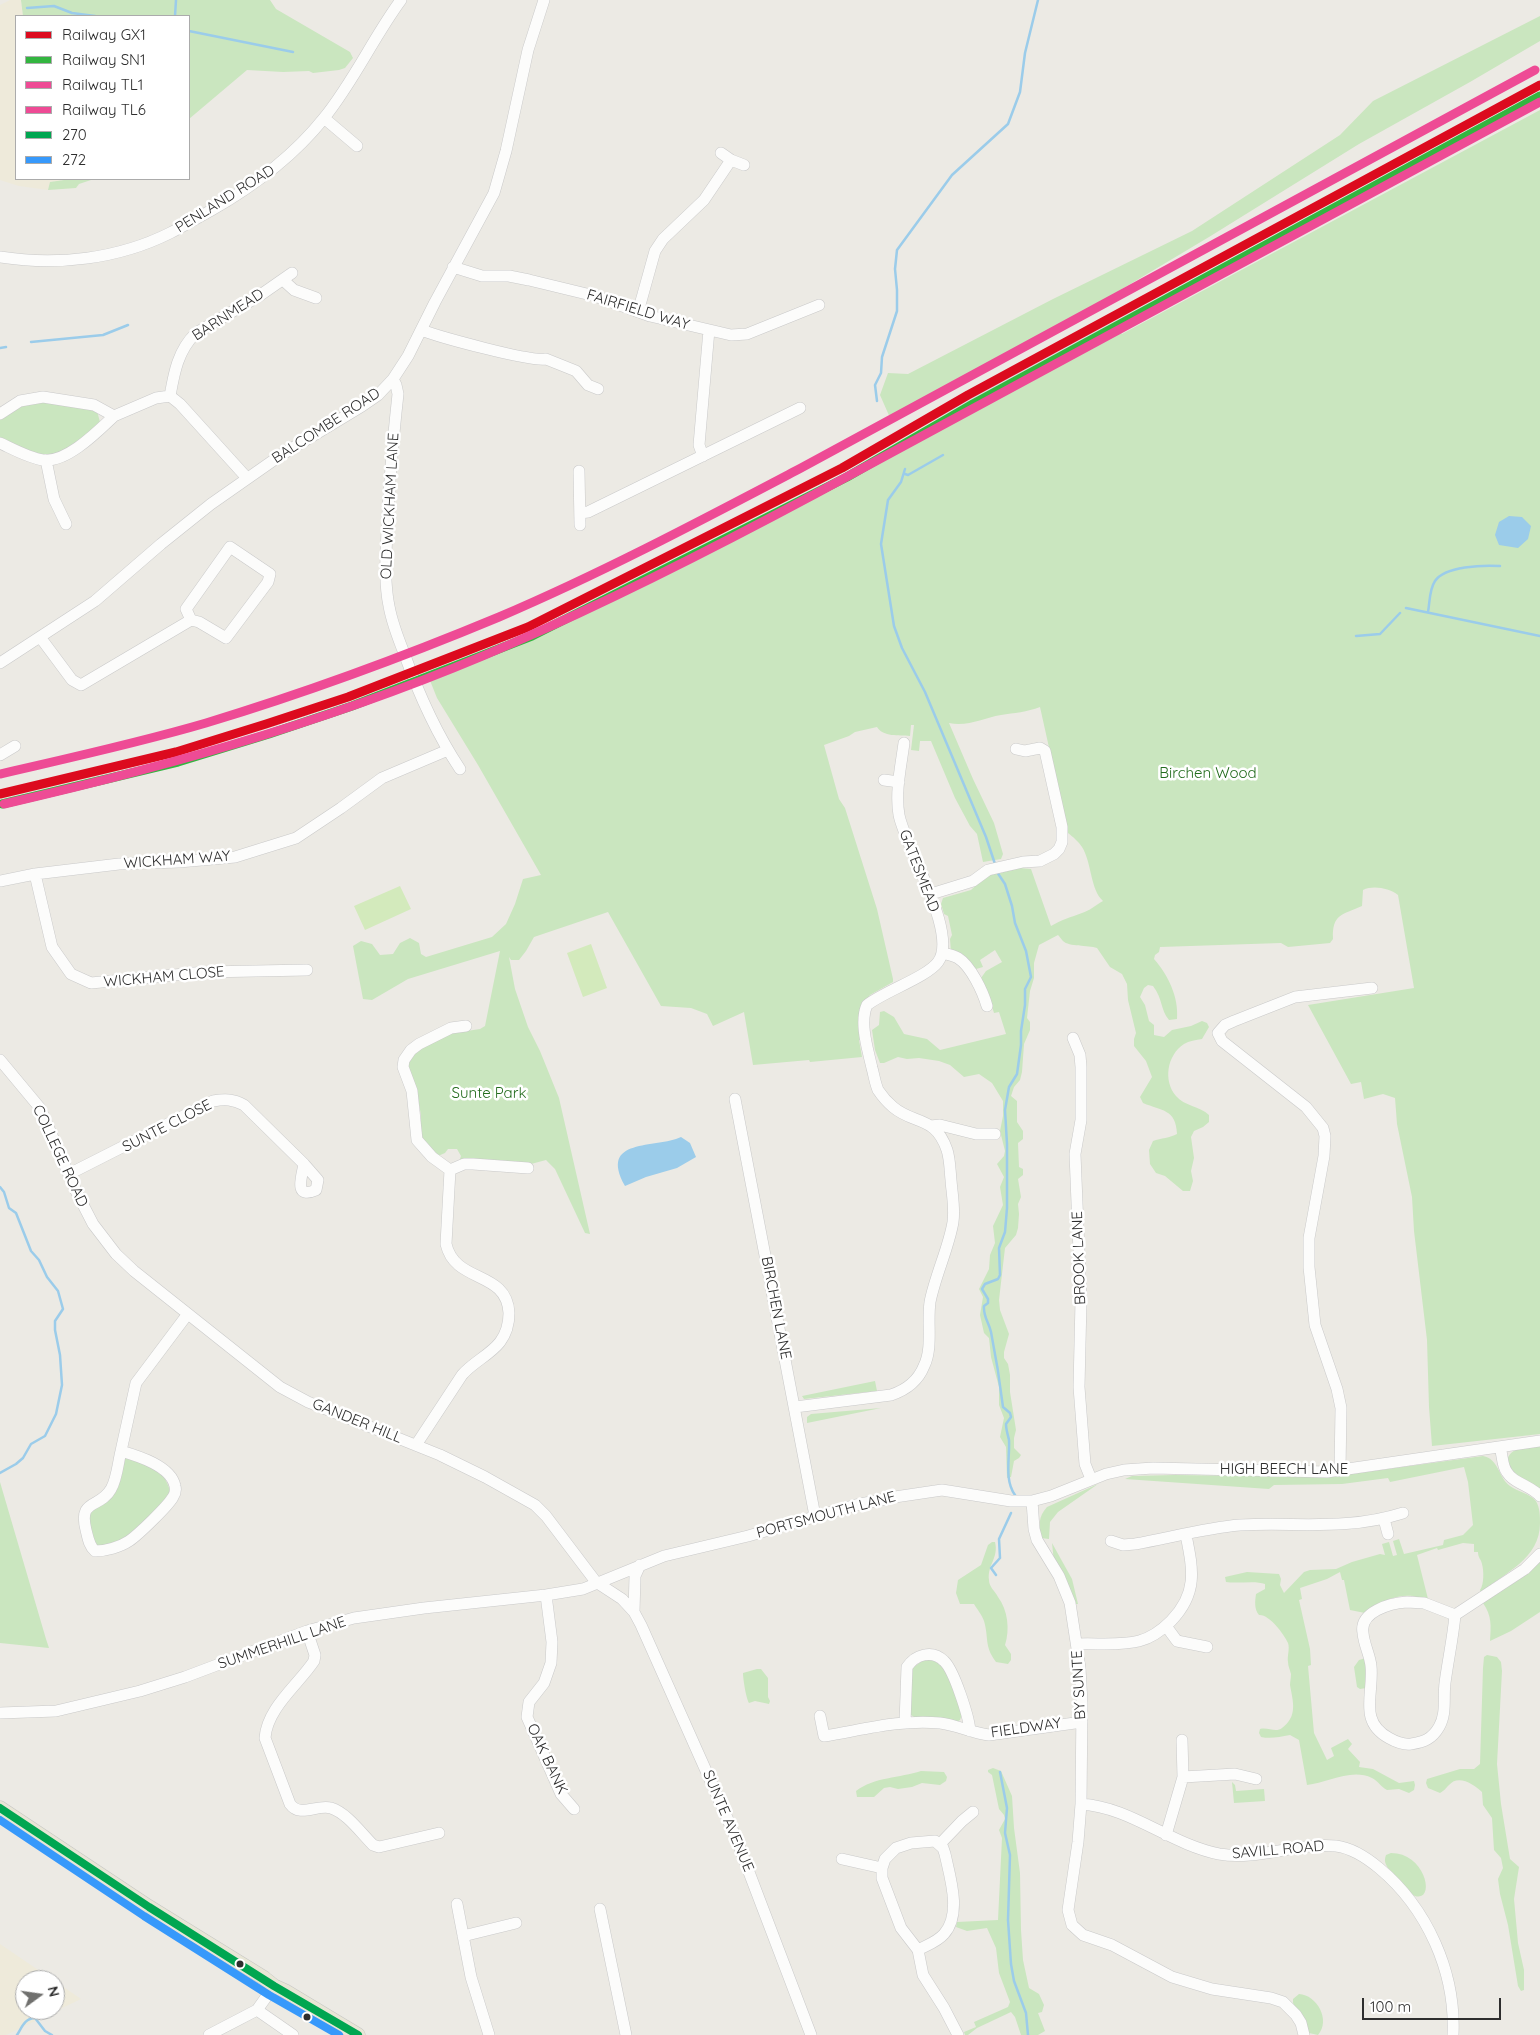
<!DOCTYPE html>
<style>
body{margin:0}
#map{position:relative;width:1540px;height:2035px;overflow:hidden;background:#eceae4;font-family:Quicksand,sans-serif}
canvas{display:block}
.legend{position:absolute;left:15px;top:15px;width:175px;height:165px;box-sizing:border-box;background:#fff;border:1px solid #ababab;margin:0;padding:6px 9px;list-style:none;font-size:15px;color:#2e2e2e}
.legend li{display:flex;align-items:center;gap:10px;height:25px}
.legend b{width:25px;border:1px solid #ababab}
.north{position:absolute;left:15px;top:1970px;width:50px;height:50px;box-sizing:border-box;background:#fff;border:1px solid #ababab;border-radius:50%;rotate:76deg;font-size:14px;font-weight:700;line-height:20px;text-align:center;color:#2e2e2e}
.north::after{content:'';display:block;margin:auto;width:18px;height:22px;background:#70706e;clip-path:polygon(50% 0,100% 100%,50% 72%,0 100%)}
.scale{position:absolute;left:1362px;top:1998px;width:139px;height:22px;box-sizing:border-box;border:2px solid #2e2e2e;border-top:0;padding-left:6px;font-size:15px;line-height:18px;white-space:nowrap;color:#2e2e2e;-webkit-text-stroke:4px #fff;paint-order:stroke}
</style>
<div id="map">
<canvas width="1540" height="2035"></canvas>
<ul class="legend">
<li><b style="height:6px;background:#dc0a1e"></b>Railway GX1</li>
<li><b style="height:6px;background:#33b540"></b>Railway SN1</li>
<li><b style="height:6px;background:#ee4b95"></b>Railway TL1</li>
<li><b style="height:6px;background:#ee4b95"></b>Railway TL6</li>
<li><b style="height:6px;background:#00a651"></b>270</li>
<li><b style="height:6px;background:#3799fb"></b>272</li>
</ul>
<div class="north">N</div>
<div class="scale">100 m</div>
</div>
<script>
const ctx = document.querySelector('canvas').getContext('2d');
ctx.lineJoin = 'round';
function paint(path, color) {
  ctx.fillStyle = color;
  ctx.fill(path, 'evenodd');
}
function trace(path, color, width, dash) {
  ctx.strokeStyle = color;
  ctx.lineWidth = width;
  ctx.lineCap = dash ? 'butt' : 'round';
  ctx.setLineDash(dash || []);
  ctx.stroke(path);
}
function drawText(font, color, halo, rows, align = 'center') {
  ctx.font = font + ' Quicksand,sans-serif';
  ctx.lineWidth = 5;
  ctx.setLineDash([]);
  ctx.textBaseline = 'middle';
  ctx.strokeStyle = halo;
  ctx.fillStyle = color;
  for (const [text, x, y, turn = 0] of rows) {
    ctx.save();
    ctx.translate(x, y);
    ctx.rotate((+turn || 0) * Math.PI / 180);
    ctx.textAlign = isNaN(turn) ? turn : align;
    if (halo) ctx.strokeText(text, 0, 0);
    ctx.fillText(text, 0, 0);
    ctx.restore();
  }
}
const education = new Path2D(`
 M10 0H21L23 16H16V179H71L50 182 48 190 19 186 0 180V5Z
 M0 1944 53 1980H25V2010H55V1981L81 1999 6 2035H0Z`);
const green = new Path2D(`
 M21 0H270L276 9 350 52 353 58 345 68 339 70 313 73 309 71 283 72 247 70 189 119V16H23Z
 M1540 16V41L1470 82 1359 144 1209 237 1050 332 891 420 880 395 888 373 908 374 1053 299 1192 231 1340 135 1373 101Z
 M1540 110V1434L1432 1446 1429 1407 1427 1340 1414 1231 1412 1197 1397 1124 1395 1098 1383 1094 1364 1099 1361 1082 1351 1084 1308 1005 1414 988 1398 895C1389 888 1373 885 1363 890L1362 906C1342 915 1332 914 1333 939L1330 943 1288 947 1281 943 1160 947 1159 952 1155 955 1154 959C1168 975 1179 997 1177 1019L1169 1020C1160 1009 1163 999 1153 986L1148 985 1144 988 1140 997 1145 1005 1149 1021 1154 1025V1035L1164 1037 1172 1030 1191 1026 1202 1021 1207 1023 1209 1027 1202 1039C1196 1040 1189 1041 1184 1044 1167 1055 1163 1081 1176 1096 1184 1106 1200 1106 1209 1115V1122L1203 1127 1194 1131 1191 1137 1194 1158 1191 1171 1193 1181 1190 1191H1183L1165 1176 1156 1173 1150 1164 1149 1150 1153 1141C1161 1138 1170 1138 1177 1134 1176 1109 1162 1111 1143 1103L1140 1097 1152 1077 1146 1061 1134 1046V1039L1136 1033 1128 1000 1127 984 1122 974 1110 967 1097 948C1088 945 1069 947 1063 941 1061 939 1060 937 1058 935L1039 945 1034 963V978L1030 991 1027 1018 1030 1022V1030L1024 1044 1022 1072 1020 1080 1014 1087 1011 1096 1017 1101V1122L1023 1131V1139L1018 1143 1019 1167 1023 1169V1175L1018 1179 1021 1197 1018 1204 1019 1214 1018 1228 1016 1235 1005 1248 999 1300 1000 1310 1009 1334 1004 1352V1358L1008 1364 1010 1375V1392L1016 1430 1014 1438V1448L1021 1455 1019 1458 1014 1461 1011 1477 1007 1478 1006 1447 1000 1437 1004 1418 999 1405V1387L991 1357 989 1338 984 1333 980 1315 983 1297 979 1289 989 1269 990 1255 995 1243 993 1226 1003 1205 1000 1187 1004 1177 997 1164 1004 1156 1005 1151 1000 1131 1003 1116V1101L992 1083 979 1074 964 1077 950 1065 939 1061 919 1058 907 1059 898 1057 884 1063H880L875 1050 872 1030 879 1025 880 1012 884 1011 894 1017 904 1034 927 1039 940 1050 1006 1034 999 1012 994 1013 988 994 981 978 986 971 1002 962 995 950 980 960 983 967 976 969 951 952 950 939 952 935 948 916 944 914 941 904 943 898 971 890 986 876 1020 868 1031 869 1051 926C1061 920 1071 917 1082 913 1089 911 1096 905 1103 901 1090 889 1092 863 1082 847 1079 842 1073 837 1068 833L1040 707C1027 712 1014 713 1001 715 983 718 968 727 949 723L973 779 994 823 1003 854 1001 859 983 862 977 834 970 826 955 798 931 741H920L919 751 911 750 914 725H911L910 736C899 735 883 737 877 727L855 732 849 736 824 745 839 799 845 808 877 909 893 979V982L870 995 859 1010 861 1039 859 1040 862 1057 810 1062 809 1060 753 1065 744 1012 713 1026 707 1014 691 1008 661 1006 608 912 534 937 526 951 519 960H511L509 957 515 989 528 1027 540 1051 559 1098 590 1234 585 1233 555 1169 546 1160 531 1164 459 1162 461 1156 457 1149H448L445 1153 438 1156 422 1139 420 1131 421 1115 415 1084 409 1071 408 1063 418 1049 447 1034 480 1029 485 1026 500 951 408 979 372 1000 363 999 353 946 361 941 372 944 380 955 393 954 400 943 410 938 419 943 421 954 426 957 492 937 506 924 515 904 523 879 541 875 478 765 437 698 429 678 551 626 682 561 922 435 1117 328 1122 334Z
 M71 179H94L79 184 76 188 48 190 50 182Z
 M26 402H60L97 411 100 422 96 428C81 438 64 455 45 455 33 456 11 444 0 439V418Z
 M875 1381 877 1391 804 1399 802 1396Z
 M881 1408 807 1423V1417L811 1414Z
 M1540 1446V1490L1513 1473 1507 1462C1509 1446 1527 1448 1540 1446Z
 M1483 1456C1499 1459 1498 1477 1510 1486 1518 1492 1529 1493 1536 1501 1540 1508 1540 1516 1540 1523 1540 1559 1505 1572 1481 1593L1480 1590C1484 1585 1484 1571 1482 1564 1481 1559 1478 1558 1478 1552H1474V1544L1463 1543 1438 1550 1437 1548 1417 1555 1428 1599C1422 1599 1418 1597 1413 1596 1394 1594 1379 1603 1365 1613L1350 1610 1344 1580H1342L1340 1572 1327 1579 1300 1588 1302 1599 1299 1600 1310 1649 1311 1665 1308 1666 1314 1733 1327 1760 1334 1756 1331 1748 1348 1739 1352 1744 1348 1749 1360 1762 1359 1767 1373 1769 1399 1783 1414 1781 1415 1785 1414 1790 1409 1793 1399 1789 1387 1790C1381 1787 1378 1781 1372 1778 1351 1768 1327 1783 1307 1785L1299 1740 1290 1735C1279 1737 1271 1739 1261 1737L1259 1733 1260 1729C1268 1727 1276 1733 1282 1728 1298 1716 1293 1702 1290 1685 1290 1682 1291 1678 1291 1674 1290 1670 1288 1666 1288 1662 1287 1656 1290 1649 1288 1643 1284 1634 1269 1614 1259 1615 1254 1609 1255 1601 1256 1594L1265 1589V1584C1255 1580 1238 1584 1226 1582L1225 1577 1247 1572 1279 1574 1281 1579 1280 1585 1284 1593 1304 1572 1310 1570 1336 1569 1352 1562 1380 1554 1385 1555 1382 1544 1389 1542 1393 1556 1397 1555 1393 1541 1399 1539 1404 1554 1443 1545 1444 1540 1463 1535 1473 1525 1468 1482 1464 1467 1390 1482 1388 1478 1342 1484 1274 1485 1269 1489 1125 1479 1132 1476 1174 1475 1329 1477Z
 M127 1457C149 1463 165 1469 171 1494L128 1538 104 1548 94 1545 86 1515 115 1492 123 1460Z
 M0 1482 46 1639 49 1648 0 1643Z
 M1098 1484 1058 1512 1050 1522 1049 1539 1041 1538C1039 1525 1038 1517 1047 1507Z
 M992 1542H995C999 1558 987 1565 989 1580 989 1587 995 1591 998 1597 1008 1610 1010 1630 1005 1645L1011 1654V1660L1008 1664 996 1662C984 1646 989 1638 984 1621 982 1615 977 1609 974 1604H960L956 1593 958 1580 981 1565 988 1545Z
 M1052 1543 1072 1579 1078 1604H1075L1054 1562Z
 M1540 1561V1612L1511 1631 1490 1641C1491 1626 1492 1616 1483 1603Z
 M1487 1655 1497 1657 1501 1662 1502 1671 1497 1764 1501 1804 1510 1859 1519 1867 1514 1899 1518 1943 1524 1970V1990L1521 1991 1518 1986 1508 1925 1500 1894 1498 1879 1503 1868 1501 1858 1494 1850 1492 1818 1483 1805 1482 1792C1474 1784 1458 1774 1449 1785 1445 1789 1445 1790 1440 1793L1428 1788 1426 1783 1427 1779 1460 1769H1474L1480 1764 1483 1668 1484 1657Z
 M1366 1658V1688L1360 1689 1357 1687 1354 1667 1359 1660Z
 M928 1659C950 1662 956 1697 962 1714L960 1720 957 1722 914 1717 911 1715 910 1670 922 1661Z
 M757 1669H761L768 1678V1697L770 1701 769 1704 755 1701 749 1703C746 1698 743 1679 743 1673Z
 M993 1768 1001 1771 1012 1796 1014 1828 1020 1873 1021 1930 1023 1960 1029 1988 1039 1994 1044 2005 1042 2012 1038 2013 1045 2031 1038 2035H1021L1015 2017 1011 2012 977 2028 968 2035H965L964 2032 976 2027 974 2022 1008 2007 1010 2002 999 1973 996 1948 987 1928 967 1931 956 1927 957 1922 998 1920 1002 1838 999 1830 1005 1819 1004 1815 999 1809 992 1775 988 1772V1770Z
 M921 1771 944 1772 947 1777 946 1781 940 1785 922 1783 912 1787 898 1789 890 1787 884 1788 874 1797H857L856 1791C874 1777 900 1778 921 1771Z
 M1232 1782 1235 1785 1236 1791 1264 1789 1265 1801 1234 1803Z
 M1391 1853C1426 1853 1436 1902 1415 1896 1408 1893 1394 1874 1388 1868 1385 1863 1384 1861 1386 1855Z
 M1299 1994C1317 1995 1331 2020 1318 2035L1309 2033 1293 2003V1999Z`);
const pitch = new Path2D(`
 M400 886 411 909 365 930 354 906Z
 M591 944 607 988 583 997 567 953Z`);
const water = new Path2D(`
 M1509 516 1522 517 1531 526 1528 539 1518 548 1499 545 1495 535 1499 522Z
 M681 1137 690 1143 696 1157 677 1168 646 1177 625 1186C598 1137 656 1149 681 1137Z`);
const stream = new Path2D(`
 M27 8 54 6 72 13 95 16
 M175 16 176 0
 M189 31 293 52
 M31 342 103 335 128 325
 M0 348 6 347
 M877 401 875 385 881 373 882 357 897 311V290L895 269 897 250 952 175 1008 124 1020 92 1025 53 1038 0
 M905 469 901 482 888 500 881 544 894 626 902 648 925 692 986 837 995 864
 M905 474 908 475 943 455
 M1406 608 1540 636
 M1428 612C1430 602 1429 590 1435 581 1445 566 1483 565 1500 566
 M1356 636 1380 634 1400 613
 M997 872 1005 884 1012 906 1015 923 1026 951 1031 977 1025 989V1005L1021 1031V1045L1017 1074 1009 1087 1005 1110 1007 1144V1208L1005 1232 999 1248 1000 1275 998 1279 985 1284 982 1289 988 1299V1303L984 1306C983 1316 989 1323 991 1332 996 1357 1000 1382 1003 1407L1010 1413 1011 1417 1006 1424C1006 1430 1008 1435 1009 1440 1010 1458 1004 1480 1015 1495
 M0 1187 4 1192 9 1208 16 1213 31 1251 39 1260 47 1277 58 1291 63 1309 55 1321V1330L60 1355 62 1385 56 1414 45 1436 31 1444 23 1458 16 1464 0 1473
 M996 1575 991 1568 1000 1558 999 1539 1011 1513
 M1000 1772 1007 1808 1005 1833 1010 1855 1008 1920 1011 1964 1014 1981 1026 2013 1028 2035
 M17 2035C22 2027 25 2018 35 2018L45 2031 52 2035`);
const minor = new Path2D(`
 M324 118 357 146
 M721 153 731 160 744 165
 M0 257C57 266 118 259 170 233 184 226 197 218 210 211 254 186 293 157 324 118 354 81 373 38 401 0
 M453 267 482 276H509L529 280 595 296 650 316 731 335 747 334 819 305
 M283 280 294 290 316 298
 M638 312 655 251 663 239 704 200 731 160
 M421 330C440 337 530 362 546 359L576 371 588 385 598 389
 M393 379 396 385 398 394C393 440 389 485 387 530 386 555 384 582 389 606 392 623 398 638 404 653 419 695 436 733 460 769
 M170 396C174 373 178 350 196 333L259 296 292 273
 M0 414 20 401 43 397 94 405 114 416 156 398 170 396 180 404 247 478
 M0 443C13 449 29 458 43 460 67 463 98 431 114 416
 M703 456 699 445 709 330
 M46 460 54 499 66 524
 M579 471 580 525
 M580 513 588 512 800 408
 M40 637 72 680 81 685 191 620 186 609 230 547 270 574 268 582 226 638 199 622 191 620
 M0 663 95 601 161 544 211 504 281 455 362 406 378 395 393 379 408 356 435 302 494 193 506 151 528 50 544 0
 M0 755 15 746
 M884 780 899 782
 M35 874 52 947 71 974 91 983 205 972 307 970
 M0 881 35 874 119 864 179 862 235 857 296 838 341 808 382 778 448 750
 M931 894 973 881 988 870 1023 862 1040 861 1054 854 1059 849 1062 842V827L1045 751 1040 748 1025 751 1016 749
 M942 953C947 954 953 955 958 958 971 966 983 992 987 1006
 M466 1026 451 1028 419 1044 411 1050 404 1060 403 1067 412 1091 417 1140 432 1157 450 1170 464 1164H473L528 1168
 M1073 1038 1080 1055 1081 1067V1120L1075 1154 1081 1301 1079 1387 1085 1464 1091 1479
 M0 1060 40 1108 76 1191 93 1224 116 1254 134 1271 280 1387 308 1402 440 1455 485 1477 535 1505 546 1516 596 1582 622 1599 634 1612 641 1625 736 1838 811 2035
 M735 1099 815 1516
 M931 1126 940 1125 976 1134H995
 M304 1164 318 1180 316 1190C293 1200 302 1176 304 1164Z
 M69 1174 213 1101C225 1099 233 1099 244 1105L304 1164
 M795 1407 891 1395C906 1390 918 1381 924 1366 933 1348 927 1323 930 1302 935 1276 949 1247 953 1222 955 1208 952 1194 951 1180 950 1171 950 1159 947 1150 935 1115 914 1125 893 1107 887 1102 882 1096 878 1090 875 1083 874 1075 872 1068 868 1050 859 1023 867 1005 885 991 927 977 938 962 959 934 905 847 899 815 895 792 901 766 904 743
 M416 1445 462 1375C473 1362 490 1355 500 1342 506 1334 509 1324 509 1313 507 1270 455 1284 446 1244L450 1170
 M1500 1447C1502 1453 1502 1460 1504 1466 1509 1483 1529 1484 1540 1496
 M121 1451C138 1456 171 1466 175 1486 176 1490 175 1494 173 1497 168 1506 138 1535 129 1541 120 1547 106 1551 95 1551 89 1546 88 1538 86 1530 78 1498 100 1509 111 1489 117 1479 118 1463 121 1451Z
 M121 1451 136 1383 187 1315
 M1340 1471 1341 1408 1337 1389 1315 1325 1309 1267V1238L1324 1156 1325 1136 1323 1128 1306 1107 1222 1041 1218 1033 1225 1025 1234 1021 1295 997 1372 988
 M1032 1501 1034 1529 1037 1540 1059 1576 1070 1603 1080 1668 1082 1703 1081 1804 1078 1842 1068 1910 1072 1925 1083 1935 1112 1945 1172 1977 1212 1989 1271 1998 1283 2002 1296 2015 1301 2023 1304 2035
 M1384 1519 1388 1534
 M1111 1541 1123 1545 1135 1544C1169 1538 1205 1528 1240 1525 1297 1522 1346 1531 1403 1513
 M546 1595 552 1642 551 1663 544 1683 529 1702 527 1717 561 1794 574 1809
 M1407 1602 1424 1603 1455 1615C1453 1638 1448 1660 1445 1683 1443 1698 1447 1713 1439 1727 1432 1739 1424 1742 1411 1744 1403 1745 1396 1742 1389 1738 1358 1721 1374 1694 1371 1666 1370 1655 1364 1645 1363 1633 1359 1612 1390 1603 1407 1602Z
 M634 1612 635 1576 640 1565
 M1455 1615 1525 1569 1540 1554
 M1166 1626 1177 1641 1207 1647
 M307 1631 315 1655 314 1661C298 1685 267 1708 265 1738L290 1804C300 1818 317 1804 331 1808 347 1813 361 1833 373 1845L379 1847 439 1833
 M1077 1644C1097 1643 1120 1646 1139 1641 1151 1638 1162 1630 1171 1621 1198 1593 1193 1570 1186 1535
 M0 1713 56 1711 140 1691 185 1677 307 1631 354 1618 424 1608 546 1595 583 1589 664 1556 748 1536 856 1505 895 1497 942 1490 1011 1501H1032L1051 1496 1106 1474 1124 1470 1153 1468 1327 1472 1540 1441
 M820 1716 824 1736C862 1730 901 1719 940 1723 957 1725 972 1733 989 1735L1082 1722
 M905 1723 907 1667C915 1655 932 1649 944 1661 954 1670 969 1717 970 1731
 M1183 1777 1235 1774 1256 1779
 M1081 1804C1130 1807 1170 1844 1219 1854 1258 1861 1296 1842 1336 1846 1352 1848 1367 1858 1379 1868 1427 1908 1456 1972 1453 2035
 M1166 1835 1183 1777 1182 1740
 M940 1844 962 1821 973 1812
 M842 1859 882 1868
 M457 1904 471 1977 489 2035
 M600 1909 626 2035
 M463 1936 516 1923
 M918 1950C927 1945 937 1942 944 1934 962 1914 950 1877 945 1854L943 1848 935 1841 911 1843 896 1848 885 1859 882 1868V1878L901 1928 918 1950 923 1975 944 2008 958 2035
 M257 2010 293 2035
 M209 2035 257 2010 274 1986`);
const major = new Path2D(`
 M0 1808 149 1907 264 1978 274 1986 285 1991 358 2035`);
const rail = new Path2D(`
 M842 468 1540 95`);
const bus1 = new Path2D(`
 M0 1808 149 1907 274 1986 358 2035`);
const bus2 = new Path2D(`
 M0 1820 144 1916 269 1995 339 2035`);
const rail1 = new Path2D(`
 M0 794 176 752 266 724 348 697 528 627 842 468 968 395 1540 85`);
const rail2 = new Path2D(`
 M2 804 178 762 269 734 352 706 532 636 847 477 973 404 1540 96`);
const rail3 = new Path2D(`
 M0 774C69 758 138 743 206 723 305 693 403 657 499 617 602 573 702 520 801 468L1535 70`);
const rail4 = new Path2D(`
 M4 804C179 764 349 715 513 643 616 598 716 547 815 494L1540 102`);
const markers = [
 [240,1964,4.5,"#2e2e2e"],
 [307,2017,4.5,"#2e2e2e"]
];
const streetNames = [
 ["PENLAND ROAD",225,199,-32],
 ["FAIRFIELD WAY",638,310,17],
 ["BARNMEAD",228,315,-33],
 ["BALCOMBE ROAD",326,426,-33],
 ["OLD WICKHAM LANE",390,506,-87],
 ["WICKHAM WAY",177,860,-4],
 ["GATESMEAD",919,871,69],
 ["WICKHAM CLOSE",164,977,-5],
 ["SUNTE CLOSE",167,1126,-27],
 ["COLLEGE ROAD",60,1156,65],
 ["BROOK LANE",1079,1258,-92],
 ["BIRCHEN LANE",776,1308,79],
 ["GANDER HILL",357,1421,22],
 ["HIGH BEECH LANE",1284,1469],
 ["PORTSMOUTH LANE",826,1515,-15],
 ["SUMMERHILL LANE",282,1643,-19],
 ["BY SUNTE",1079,1685,-93],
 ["FIELDWAY",1026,1728,-8],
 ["OAK BANK",547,1759,65],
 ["SUNTE AVENUE",728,1821,67],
 ["SAVILL ROAD",1278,1850,-5]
];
const parkNames = [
 ["Birchen Wood",1208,773],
 ["Sunte Park",489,1093]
];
paint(education, '#eeeada');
paint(green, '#cae6bf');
paint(pitch, '#d3eabc');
paint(water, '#9bccea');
trace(stream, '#9bccea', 2.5);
trace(minor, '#c9c9c9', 12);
trace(major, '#c6c6c4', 15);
trace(minor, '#fcfcfb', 11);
trace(major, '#e8e6d6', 14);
trace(rail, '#dfdfe0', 2.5);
trace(bus1, '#00a651', 8);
trace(bus2, '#3799fb', 8);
trace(rail1, '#dc0a1e', 9);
trace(rail2, '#33b540', 9);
trace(rail3, '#ee4b95', 9);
trace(rail4, '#ee4b95', 9);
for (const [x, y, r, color] of markers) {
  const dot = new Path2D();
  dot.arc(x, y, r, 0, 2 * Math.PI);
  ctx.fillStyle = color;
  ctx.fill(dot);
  trace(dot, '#fff', 2);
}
drawText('15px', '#2e2e2e', '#fff', streetNames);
drawText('15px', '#236c1d', '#fff', parkNames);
</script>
